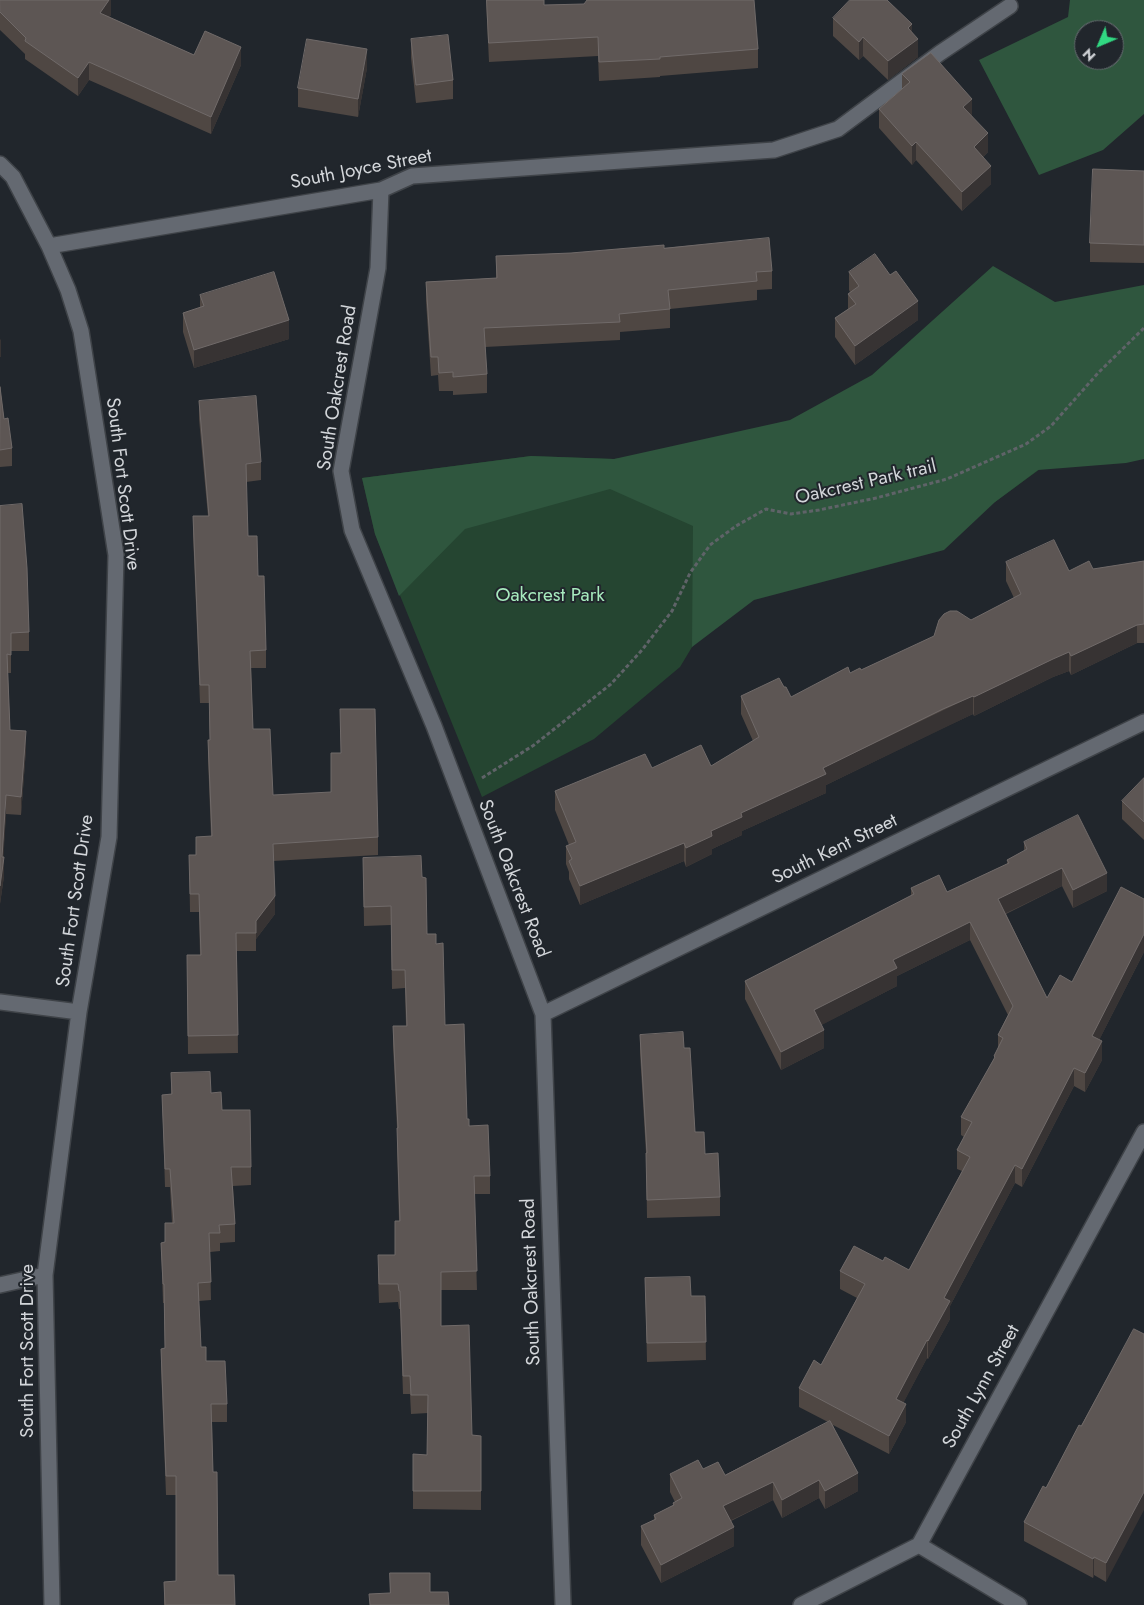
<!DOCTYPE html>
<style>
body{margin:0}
#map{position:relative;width:1144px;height:1605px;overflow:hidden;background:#21262c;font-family:Jost,sans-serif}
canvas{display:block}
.north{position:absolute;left:1074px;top:20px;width:50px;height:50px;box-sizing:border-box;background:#21262c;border:1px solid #686c72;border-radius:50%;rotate:225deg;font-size:14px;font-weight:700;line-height:20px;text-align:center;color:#d3d6da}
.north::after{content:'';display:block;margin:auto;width:18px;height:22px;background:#31d882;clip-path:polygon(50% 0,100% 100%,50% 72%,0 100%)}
</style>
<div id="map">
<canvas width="1144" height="1605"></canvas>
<div class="north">N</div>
</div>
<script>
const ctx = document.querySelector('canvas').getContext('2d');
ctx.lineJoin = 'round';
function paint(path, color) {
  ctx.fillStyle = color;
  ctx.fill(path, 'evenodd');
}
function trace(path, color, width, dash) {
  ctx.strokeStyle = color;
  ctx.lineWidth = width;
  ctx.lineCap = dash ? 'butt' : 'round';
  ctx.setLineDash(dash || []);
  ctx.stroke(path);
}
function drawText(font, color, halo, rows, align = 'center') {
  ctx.font = font + ' Jost,sans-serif';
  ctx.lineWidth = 4;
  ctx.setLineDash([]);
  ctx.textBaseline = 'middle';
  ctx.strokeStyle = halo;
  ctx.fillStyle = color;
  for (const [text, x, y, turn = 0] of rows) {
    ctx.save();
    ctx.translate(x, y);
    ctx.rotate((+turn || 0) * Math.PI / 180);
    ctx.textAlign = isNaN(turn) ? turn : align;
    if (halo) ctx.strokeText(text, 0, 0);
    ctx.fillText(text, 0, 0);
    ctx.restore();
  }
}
const green = new Path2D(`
 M1137 398 995 502 746 557 680 667 594 739 482 797 375 534 362 478 531 456 614 459Z`);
const forest = new Path2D(`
 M1070 0H1144V114L1103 150 1039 175 979 60 1068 17ZM1084 30H1114V60H1084Z
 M993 266 1055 302 1144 285V459L1126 463 1038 470 995 502 944 550 754 600 692 647 693 526 610 489 465 529 399 596 375 534 362 478 531 456 614 459 790 420 872 375Z`);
const path = new Path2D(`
 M482 778 534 745 611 684 642 650 672 611 690 573 710 545 736 526 766 509 791 514 819 510 876 498 947 479 1026 444 1051 426 1099 372 1144 328`);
const minor = new Path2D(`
 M0 164 13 177 49 246 68 290 81 331 116 555 109 837 79 1012 45 1275 52 1605
 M381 190 378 268 341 471 352 530 434 726 543 1014 563 1605
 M49 246 381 190 412 176 774 150 838 129 940 53 1010 6
 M0 1002 79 1012
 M543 1014 1144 722
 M0 1285 45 1275
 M919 1545 1019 1605
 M801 1605 919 1545 1144 1132`);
const wall = new Path2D(`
 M0 0H111V15L109 17 194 55 241 65 211 134 89 80 78 96 25 59V54L0 30Z
 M486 0H544V5L758 49V68L660 76V77L599 81 598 56 489 62Z
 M833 18 912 32 918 57 888 80 863 56 859 60 833 36Z
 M411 39 453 80V99L416 103 411 58Z
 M367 68 358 117 298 107V88Z
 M902 74 972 116 988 152 983 157 991 184 962 211 916 160 912 165 879 128V109L902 89Z
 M1144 171V263L1090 262V243Z
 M664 248 772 271V289L757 290V300L670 309V328L620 332V340L485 347 487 374V393L453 395V391H439L438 375 431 376 426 301V282L496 278V256L571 253Z
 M849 272 918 320 855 365 835 337V318L848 309V294L850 292 849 290Z
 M200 295 289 339 194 368 183 332V313L200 308Z
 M0 387 4 419 12 448V466L0 467Z
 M199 401 261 462V480L246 482 248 536 258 576 266 650V668H251L253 729 273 795 378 837V855L273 861 275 914 256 939V951H237L238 1053 188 1054 187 955H200L199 912H190L189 855H196L211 836 208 758V740H210L209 703H200L193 534V516H208L199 419Z
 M0 506 29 632V651H11V673H8L10 730 26 749 21 815 6 814 3 857 4 876 0 904Z
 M1144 561V643H1137L1071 675 1069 671 1053 677 974 716 973 714 943 728 826 785V793L742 831V835L712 849V854L686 867 684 861 580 905 569 879V872L566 864V846L569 845 555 810V791L652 768 711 766 753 741 741 714V696L784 687 791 697 850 673 861 670 971 620 1014 598 1006 581V562L1069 571 1093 569Z
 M1144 778V840L1122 819V801Z
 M1024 842 1107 891 1073 908 1062 886 1006 914 1047 998 1072 982 1144 952 1099 1040 1102 1060 1085 1092 1074 1086 1022 1187 1015 1183 950 1306V1319L928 1359 927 1358 903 1403 906 1422 889 1454 833 1425 858 1491 825 1509 819 1498 782 1518 773 1500 731 1521 734 1546 661 1583 641 1545V1526L654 1520V1515L673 1505V1503L675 1502 670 1492V1474L703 1469 725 1475 828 1422 799 1407V1388L821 1365 857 1298 840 1289V1271L883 1261 909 1270 962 1171 957 1169V1150L964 1137 961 1135V1117L994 1059V1056L998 1049V1035L1008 1015 970 940 897 976V986L821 1025 824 1048 781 1070 745 999V981L911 896V888L947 892 1007 864V860L1024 851Z
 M363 858 422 877 427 934 436 944 445 1025 467 1119 490 1176V1194H474L477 1290H441V1326L472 1435 481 1436V1510L413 1509V1454L427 1455 428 1413 411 1414 410 1394H403L400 1309H399L398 1302 379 1303 378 1274 395 1255 399 1221 397 1146V1128L393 1045V1026H406L405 988 392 989 391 925 364 926Z
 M640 1035 684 1048 695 1132 705 1154 720 1197V1216L647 1218 646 1153 640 1053Z
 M171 1073 211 1093 222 1110 251 1167V1185L233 1186 235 1224V1242L220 1243V1251L210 1252 211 1300 199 1301 201 1347 206 1361 227 1404V1422H212L213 1472 218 1575 235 1605H164V1582L176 1581V1495H166L161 1367V1349L165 1348 164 1303H163L161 1243 165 1242V1223H172L170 1187H165L162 1095 171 1094Z
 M645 1278 691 1296H705L706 1360 647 1362Z
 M1134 1329 1106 1582 1094 1575 1093 1578 1024 1541V1522L1046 1488 1081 1426Z`);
const shadedWall = new Path2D(`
 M109 0H111V15L100 31V13Z
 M912 24V42L908 28Z
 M863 37V56L859 60V42Z
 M918 39V57L888 80V61Z
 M241 47V65L211 134V117Z
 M367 49V68L358 117V99Z
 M89 62V80L78 96V78Z
 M972 99V117L963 107Z
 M988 133V152L974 165V147Z
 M916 142V160L912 165V146Z
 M991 166V184L962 211V192Z
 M918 301V320L855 365V346Z
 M289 320V339L194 368V350Z
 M1 339V357H0V340Z
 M1137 625V643L1071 675V656Z
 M1069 652V671L1053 677 974 716V697L1053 659Z
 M973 696V714L826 785V793L742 831V835L712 849V854L686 867V848L711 831 741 813 823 768Z
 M26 731V749L21 815V797Z
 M6 795V814L3 866 4 857V876L0 904V886Z
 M684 843V861L580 905V886Z
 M1062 868V886L998 917V899Z
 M1107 873V891L1073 908V890Z
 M275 896V914L256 939V921Z
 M970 922V940L897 976V986L814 1029V1010L893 960Z
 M1144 934V952L1092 1054V1036Z
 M824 1030V1048L781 1070V1052Z
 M1102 1041V1060L1085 1092V1073Z
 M1074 1068V1086L1022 1187V1169Z
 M1015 1165V1183L950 1306V1319L928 1359V1341L944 1298Z
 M927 1340V1358L896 1417V1399Z
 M906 1404V1422L889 1454V1436Z
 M858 1473V1491L825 1509V1491Z
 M819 1480V1498L782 1518V1500Z
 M773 1482V1500L723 1524V1506Z
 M1144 1492V1510L1106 1582V1563Z
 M734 1527V1546L661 1583V1565Z
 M1094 1557V1575L1093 1578V1559Z`);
const building = new Path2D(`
 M0 0H109L100 13 194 55 205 31 241 47 211 117 89 62 78 78 25 41 26 38 0 12Z
 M487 0H544V5L584 4 587 0H754L758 49 660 57V59L599 62 598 37 489 43Z
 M850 0H887L912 24 908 28 918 39 888 61 863 37 859 42 833 18Z
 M448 35 453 80 416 85 411 39Z
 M307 39 367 49 358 99 298 88Z
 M931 53 972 99 963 107 988 133 974 147 991 166 962 192 916 142 912 146 879 109 910 82 902 74Z
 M1093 169 1144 171V245L1090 243Z
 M769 238 772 271 756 272 757 281 668 290 670 309 619 314 620 322 484 328 487 374 453 377V372L439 373 438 357H431L426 282 497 278 496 256 571 253 664 245V248Z
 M875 254 890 275 896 271 918 301 855 346 835 318 856 304 848 294 859 286 849 272Z
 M274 272 289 320 194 350 183 313 204 306 200 295Z
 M0 387 4 419 8 418 12 448 0 450Z
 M256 396 261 462 246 464 248 536H257L258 576H264L266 650 250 651 253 729H270L273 795 331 792V753H341L340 709H375L378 837 273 844 275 896 256 921V933H236L238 1035 188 1036 187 955H201L199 894H190L189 855H196V837L212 836 208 740H210L209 685H200L193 516H209L199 401Z
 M22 504 27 568 29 632 11 633V655L7 654 10 730 26 731 21 797 6 795 2 857H4L0 886V506Z
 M1054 540 1069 571 1089 561 1093 569 1144 561V624L1137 625 1071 656 1069 652 1053 659 974 697 973 696 943 709 823 768 826 774 741 813 742 817 711 831 712 836 686 848 684 843 580 886 569 861 572 859 566 846 576 842 555 791 645 754 652 768 701 745 711 766 759 737 741 696 779 678 784 687H786L791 697 848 667 850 673 860 668 861 670 934 636 939 620 944 614 950 611H957L971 620 1021 594 1006 562Z
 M1144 778V822L1122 801Z
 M1078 815 1107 873 1073 890 1062 868 998 899 1047 998 1060 975 1072 982 1121 887 1144 899V934L1092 1036 1102 1041 1085 1073 1074 1068 1022 1169 1015 1165 944 1298 950 1301 928 1341 927 1340 896 1399 906 1404 889 1436 799 1388 814 1360 821 1365 865 1284 840 1271 854 1246 883 1261 885 1257 909 1270 970 1157 957 1150 972 1122 961 1117 995 1057 994 1056 1003 1038 998 1035 1013 1006 970 922 893 960 897 968 814 1010 824 1030 781 1052 745 981 914 894 911 888 939 875 947 892 1009 863 1007 860 1027 849 1024 842Z
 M421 856 422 877 426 878 427 934H436V944L443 943 445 1025 464 1024 467 1119H469V1126L488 1125 490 1176H474L477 1271 441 1272V1326L469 1325 472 1435 481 1436V1491H413V1454L427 1455 428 1395H411L410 1376H403L400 1291H399L398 1284H379L378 1255H395V1221H400L397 1128H398L393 1026H407L405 970H392L391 906 364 907 363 858Z
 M683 1032 684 1048H690L695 1132H704L705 1154 718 1153 720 1197 647 1200 646 1153H647L640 1035Z
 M210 1072 211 1093 221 1092 222 1110H250L251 1167H231L235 1224 219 1225 220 1233H209L211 1282 198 1283 201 1347H206V1361H225L227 1404H211L213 1472H217L218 1575H234L235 1605H165L164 1582 176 1581V1476H166L161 1349 165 1348 164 1284H163L161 1243 165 1242V1223H174L170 1169H165L162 1095 172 1094 171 1073Z
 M690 1277 691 1296H705L706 1342 647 1343 645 1278Z
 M1134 1329 1144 1334V1492L1106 1563 1094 1557 1093 1559 1024 1522 1043 1486 1046 1488 1079 1425 1081 1426Z
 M830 1421 858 1473 825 1491 819 1480 782 1500 773 1482 723 1506 734 1527 661 1565 641 1526 656 1519 654 1515 674 1505 673 1503 682 1498 670 1474 698 1460 703 1469 718 1462 725 1475Z
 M390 1573H430V1592H448L449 1605H370L369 1594 390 1593Z`);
const streetNames = [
 ["South Joyce Street",361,170,-11],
 ["South Oakcrest Road",338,388,-81],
 ["Oakcrest Park trail",866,483,-13],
 ["South Fort Scott Drive",122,484,83],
 ["South Kent Street",835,850,-26],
 ["South Oakcrest Road",513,879,69],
 ["South Fort Scott Drive",76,901,-82],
 ["South Oakcrest Road",532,1282,-92],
 ["South Fort Scott Drive",28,1351,-90],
 ["South Lynn Street",982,1387,-61]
];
const parkNames = [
 ["Oakcrest Park",550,596]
];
paint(green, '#254531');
paint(forest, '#2f563e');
trace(minor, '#3f4348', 18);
trace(path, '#5f6368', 3, [4, 2.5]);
trace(minor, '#646971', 15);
paint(wall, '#4f4743');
paint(shadedWall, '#373333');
paint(building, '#5d5654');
trace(building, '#706a69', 1);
drawText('19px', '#d3d6da', '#21262c', streetNames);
drawText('19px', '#a7eabe', '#21262c', parkNames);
</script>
